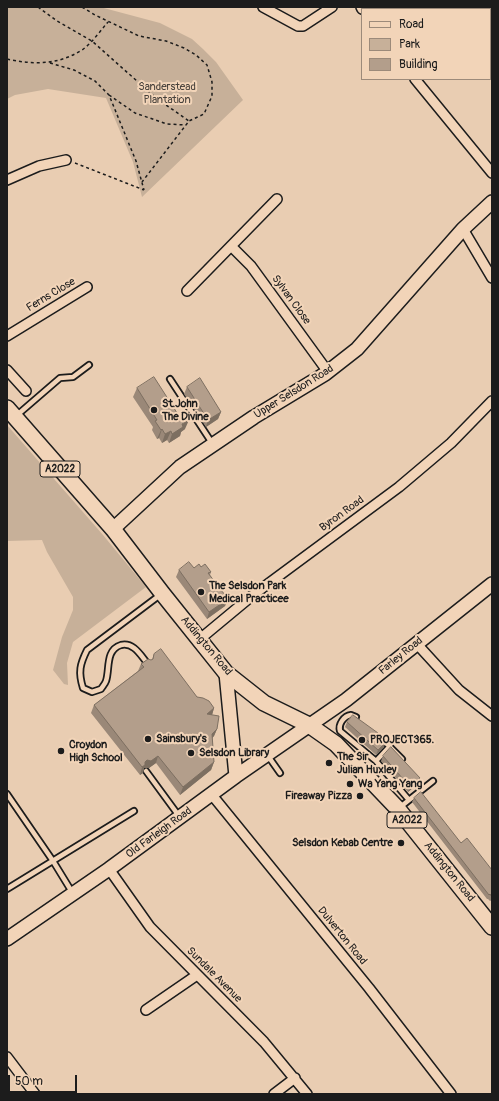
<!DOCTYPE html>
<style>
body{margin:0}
#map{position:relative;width:499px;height:1101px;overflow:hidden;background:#e9cdb2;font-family:Pangolin,sans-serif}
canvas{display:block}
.frame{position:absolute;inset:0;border:8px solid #1c1c1c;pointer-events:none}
.legend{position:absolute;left:361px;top:8px;width:130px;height:72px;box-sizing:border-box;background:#f2d4b8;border:1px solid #9c8a7a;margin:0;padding:5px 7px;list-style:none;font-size:12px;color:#1c1c1c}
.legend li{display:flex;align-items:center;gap:8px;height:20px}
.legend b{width:20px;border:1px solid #9c8a7a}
.scale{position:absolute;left:8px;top:1075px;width:69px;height:18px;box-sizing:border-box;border:2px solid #1c1c1c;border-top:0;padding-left:5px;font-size:12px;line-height:14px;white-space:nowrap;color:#1c1c1c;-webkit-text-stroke:3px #f2d4b8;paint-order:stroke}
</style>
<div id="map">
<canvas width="499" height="1101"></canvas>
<div class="frame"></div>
<ul class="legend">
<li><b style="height:5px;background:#f2d4b8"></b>Road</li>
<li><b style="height:11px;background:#c7b099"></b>Park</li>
<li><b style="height:11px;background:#b39e8b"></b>Building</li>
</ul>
<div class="scale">50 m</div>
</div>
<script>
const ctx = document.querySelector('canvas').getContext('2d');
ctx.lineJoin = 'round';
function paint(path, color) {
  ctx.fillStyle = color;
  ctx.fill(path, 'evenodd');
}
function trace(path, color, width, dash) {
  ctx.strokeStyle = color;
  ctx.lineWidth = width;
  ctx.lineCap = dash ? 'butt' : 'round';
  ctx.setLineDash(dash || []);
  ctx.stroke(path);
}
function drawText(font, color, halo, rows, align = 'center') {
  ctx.font = font + ' Pangolin,sans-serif';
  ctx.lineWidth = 4;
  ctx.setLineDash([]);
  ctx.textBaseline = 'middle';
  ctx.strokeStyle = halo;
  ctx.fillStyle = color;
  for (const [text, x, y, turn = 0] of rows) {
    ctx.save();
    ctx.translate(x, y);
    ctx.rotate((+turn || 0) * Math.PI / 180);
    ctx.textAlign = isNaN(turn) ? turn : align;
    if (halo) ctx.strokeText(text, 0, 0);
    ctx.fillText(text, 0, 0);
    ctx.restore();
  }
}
const green = new Path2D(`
 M7 7H100L160 23 192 39 203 49 216 62 243 100 142 197 133 162 106 98 48 89 15 95 7 99Z
 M7 425 103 535 146 587 73 642 67 663 68 685 64 684 53 670 62 637 73 610V597L47 552 42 540 7 541Z`);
const path = new Path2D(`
 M38 7 57 21 92 41 156 98 189 121
 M82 7 95 15 139 36 166 41 184 48 196 55 207 65 212 82V96L204 114 189 121 142 182
 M7 59C34 65 58 65 82 50 92 43 100 31 108 22
 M50 63 74 70 95 81 109 95 136 161 144 190
 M109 95 135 113 167 124 186 125
 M75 163 144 190`);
const lane = new Path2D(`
 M170 379 212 443
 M16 416 60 378 73 377 89 365
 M148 664C141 656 134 642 121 645 105 650 110 669 106 681 105 684 102 687 101 689L92 692 83 688C78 672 80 664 87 650L160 595
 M356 717 351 715C344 716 338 724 340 731L376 761 409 800
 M382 739 402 759
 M268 756 280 773
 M376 761 390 746
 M146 771 179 816
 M7 794 53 861 72 892
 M399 808 433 781
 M7 889 134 811`);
const street = new Path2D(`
 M263 7 298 26H303L332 7
 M361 7 362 9
 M415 79 492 173
 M7 180 39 166 66 160
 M463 229 492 278
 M231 246 251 266 328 372
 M187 291 277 199
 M7 336 87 287
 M7 370 26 391
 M200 639 253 595 399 487 451 443 492 401
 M416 643 459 690 492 716
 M212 795 369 988 451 1094
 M109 869 150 927 264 1042 307 1094
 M146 1010 197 975
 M7 1057 35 1094
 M274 1094 295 1078`);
const secondary = new Path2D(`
 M113 529 180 467 254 417 325 374 357 349 463 229 492 202
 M226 673 236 776
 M7 939 109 869 236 776 346 700 492 584`);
const primary = new Path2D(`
 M7 408 113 529 162 593 226 673 264 703 309 725 336 744 398 809 492 927`);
const wall = new Path2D(`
 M187 387 221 412 218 419 206 427 184 394Z
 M137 388 185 429 181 432 180 436 169 443 167 440 162 443 159 438 157 439 152 430 153 427 133 397Z
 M201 567 211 572 210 575 228 599 225 606 207 619 176 577 179 570Z
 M154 654 197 697 214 708 212 715 217 729 214 736 212 738 214 762 211 770 180 795 156 763 149 768H144L143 773 140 775 91 713 94 705 138 671 141 664 152 660Z
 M347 722 384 747 376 755 345 727Z
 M383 756 420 778 419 783 408 792 381 761Z
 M414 798 461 843 492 870V900L490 901 488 899H487L412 802Z`);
const shadedWall = new Path2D(`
 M221 412 218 419 206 427 208 420Z
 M189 420 185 429 181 432 180 436 169 443 172 434 182 424Z
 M162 429 159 438 157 439 161 430Z
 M171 431 167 440 162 443 165 434Z
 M228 599 225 606 207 619 209 612Z
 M214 708 212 715 207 714Z
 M217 729 214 736 209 742 212 734Z
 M386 742 384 747 376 755 378 750Z
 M158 756 156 763 149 768H144L143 773 140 775 142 767 147 760Z
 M214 762 211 770 180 795 183 787Z
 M420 778 419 783 408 792 410 787Z`);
const building = new Path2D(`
 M154 377 179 416 184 413 189 420 182 424 183 427 172 434 171 431 165 434 162 429 161 430 155 421 157 420 137 388Z
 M200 378 221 412 208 420 187 387Z
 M189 562 194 568 199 564 201 567 205 564 211 572 208 573 228 599 209 612 179 570Z
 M161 649 197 697 203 698 209 701 214 708 207 714 219 716 217 729 212 734 214 762 183 787 158 756 151 761 147 760 145 762V765L142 767 94 705 144 667 141 664 148 659 151 660 153 659 154 654Z
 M353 715 378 733 386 742 378 750 347 722Z
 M391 747 420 778 410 787 383 756Z
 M421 792 461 843 467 838 492 870V897L490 894 489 895 414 798Z`);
const markers = [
 [154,410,4,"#1c1c1c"],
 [201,592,4,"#1c1c1c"],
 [148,739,4,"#1c1c1c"],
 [362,740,4,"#1c1c1c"],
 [61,751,4,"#1c1c1c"],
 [191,753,4,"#1c1c1c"],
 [329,763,4,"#1c1c1c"],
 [350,784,4,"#1c1c1c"],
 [360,796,4,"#1c1c1c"],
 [401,843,4,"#1c1c1c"]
];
const shields = [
 [60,469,40],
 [407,820,40]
];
const shieldNames = [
 ["A2022",60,469],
 ["A2022",407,820]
];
const parkNames = [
 ["Sanderstead",167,87],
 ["Plantation",167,100]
];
const streetNames = [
 ["Ferns Close",51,295,-31],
 ["Sylvan Close",291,300,54],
 ["Upper Selsdon Road",294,392,-32],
 ["Byron Road",342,514,-36],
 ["Addington Road",206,646,50],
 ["Farley Road",401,656,-39],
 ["Old Farleigh Road",159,833,-36],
 ["Addington Road",449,872,51],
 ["Dulverton Road",342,936,51],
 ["Sundale Avenue",214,975,45]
];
const poiNames = [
 ["St.John",162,404],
 ["The Divine",162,417],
 ["The Selsdon Park",209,586],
 ["Medical Practicee",209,599],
 ["Sainsbury's",156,739],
 ["PROJECT365.",370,740],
 ["Croydon",69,745],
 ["High School",69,758],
 ["Selsdon Library",199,753],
 ["The Sir",337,757],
 ["Julian Huxley",337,770],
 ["Wa Yang Yang",358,784],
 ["Fireaway Pizza",352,796,"right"],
 ["Selsdon Kebab Centre",393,843,"right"]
];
paint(green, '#c7b099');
trace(lane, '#1c1c1c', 8);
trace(street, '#1c1c1c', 12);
trace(secondary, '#1c1c1c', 16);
trace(primary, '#1c1c1c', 18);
trace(path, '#1c1c1c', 1.5, [3, 3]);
trace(lane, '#f2d4b8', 4.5);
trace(street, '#f2d4b8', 9);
trace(secondary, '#f2d4b8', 13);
trace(primary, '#f2d4b8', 15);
paint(wall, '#9a8878');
paint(shadedWall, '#7d6f61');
paint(building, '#b39e8b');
trace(building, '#7d6f61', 1);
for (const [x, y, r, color] of markers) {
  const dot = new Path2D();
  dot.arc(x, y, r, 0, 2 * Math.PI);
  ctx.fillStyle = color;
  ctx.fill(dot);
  trace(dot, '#f2d4b8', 1.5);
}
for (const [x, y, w] of shields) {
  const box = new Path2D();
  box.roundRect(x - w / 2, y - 8, w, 16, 3);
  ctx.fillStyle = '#f2d4b8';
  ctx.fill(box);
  trace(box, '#1c1c1c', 1);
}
drawText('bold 10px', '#1c1c1c', null, shieldNames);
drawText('11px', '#47413b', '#f2d4b8', parkNames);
drawText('11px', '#1c1c1c', '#f2d4b8', streetNames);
drawText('bold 11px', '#1c1c1c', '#f2d4b8', poiNames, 'left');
</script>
